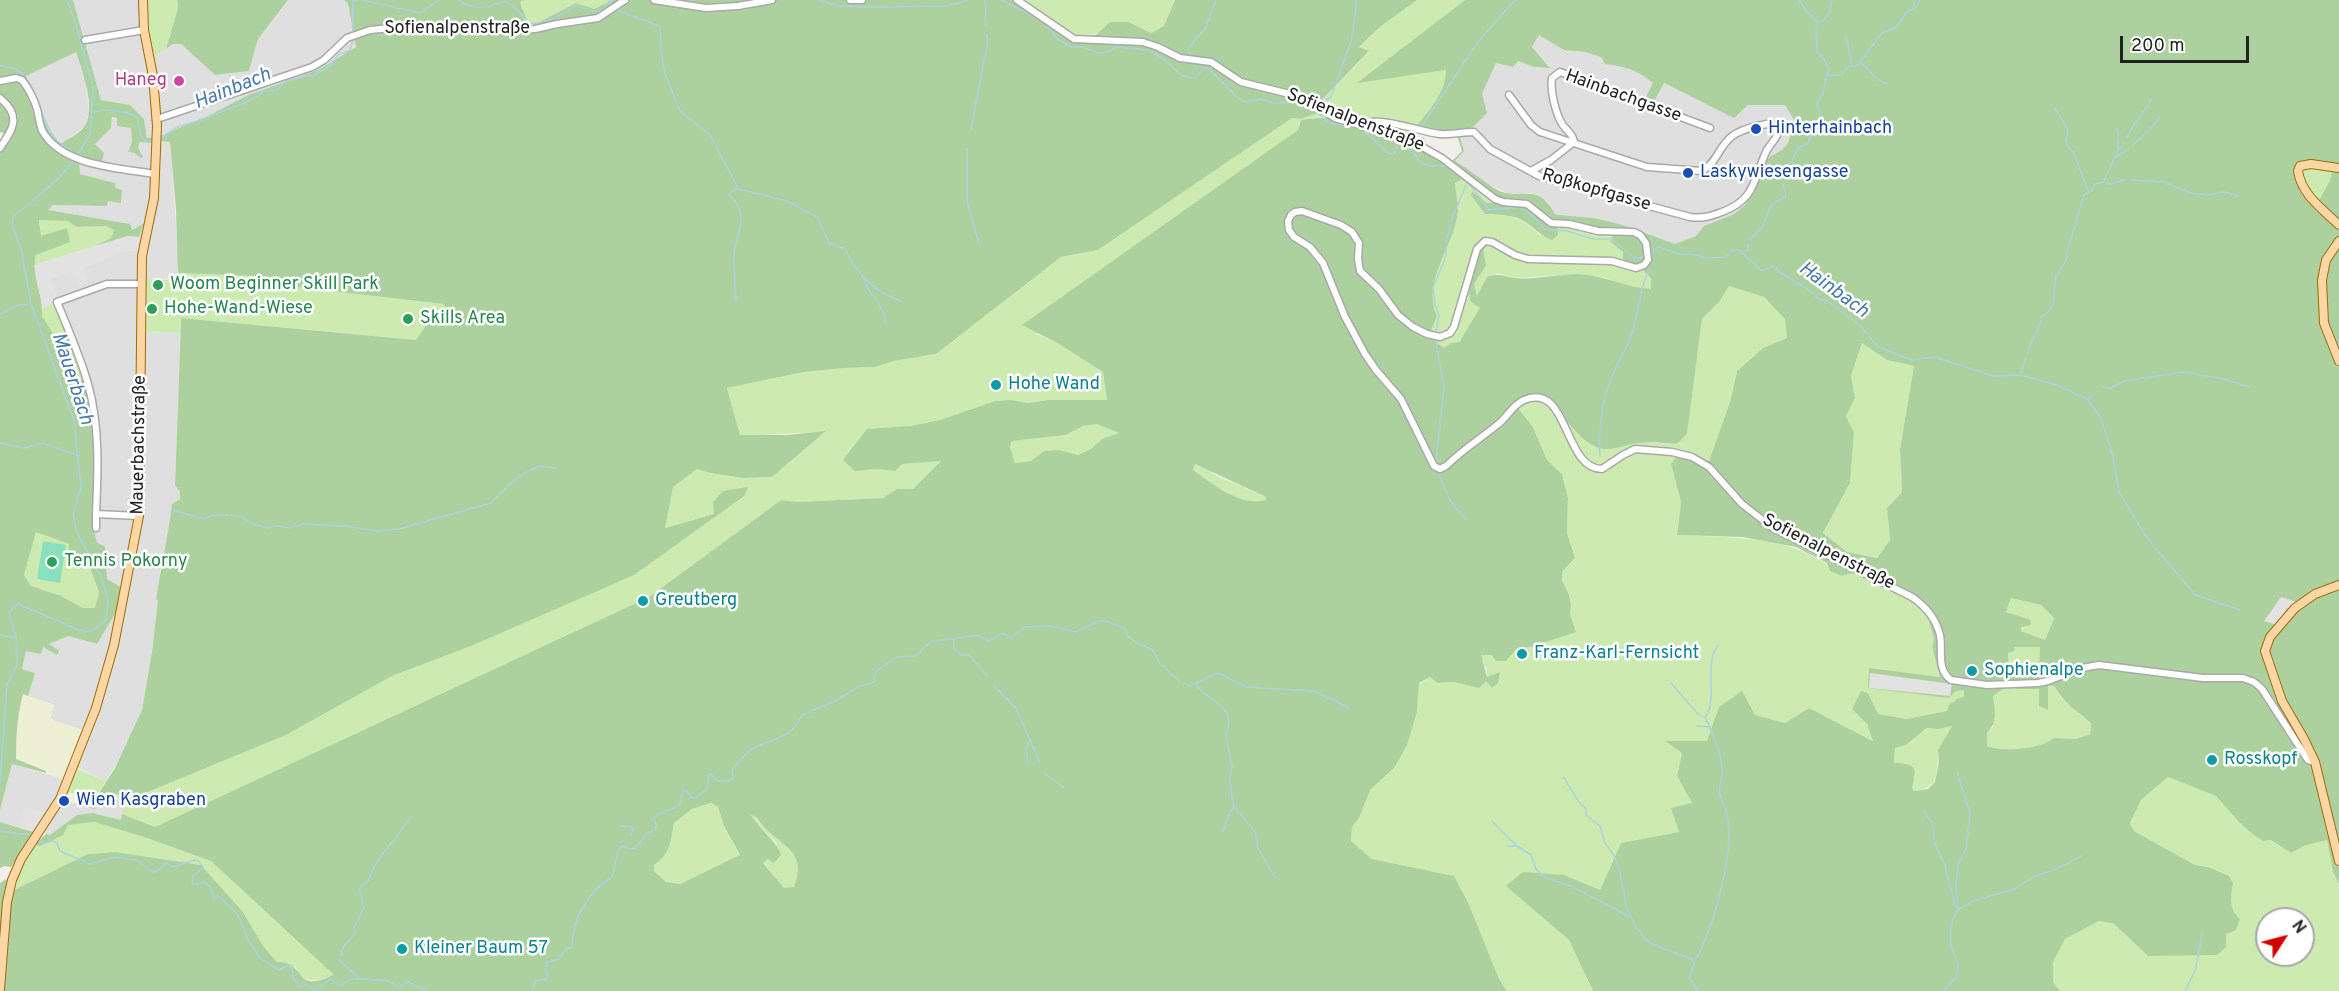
<!DOCTYPE html>
<meta charset="utf-8">
<style>
body{margin:0}
#map{position:relative;width:2339px;height:991px;overflow:hidden;background:#f2efe9;font-family:Overpass,sans-serif}
canvas{display:block}
.north{position:absolute;left:2255px;top:907px;width:60px;height:60px;box-sizing:border-box;background:#fff;border:2px solid #a7a7a7;border-radius:50%;rotate:54deg;font-size:16px;font-weight:700;line-height:24px;text-align:center;color:#222}
.north::after{content:'';display:block;margin:auto;width:21px;height:27px;background:#d40000;clip-path:polygon(50% 0,100% 100%,50% 72%,0 100%)}
.scale{position:absolute;left:2120px;top:36px;width:129px;height:27px;box-sizing:border-box;border:3px solid #222;border-top:0;padding-left:8px;font-size:18px;line-height:21px;white-space:nowrap;color:#222;-webkit-text-stroke:4px #fff;paint-order:stroke}
</style>
<div id="map">
<canvas width="2339" height="991"></canvas>
<div class="north">N</div>
<div class="scale">200 m</div>
</div>
<script>
const ctx = document.querySelector('canvas').getContext('2d');
ctx.lineJoin = 'round';
function paint(path, color) {
  ctx.fillStyle = color;
  ctx.fill(path, 'evenodd');
}
function trace(path, color, width, dash) {
  ctx.strokeStyle = color;
  ctx.lineWidth = width;
  ctx.lineCap = dash ? 'butt' : 'round';
  ctx.setLineDash(dash || []);
  ctx.stroke(path);
}
function drawText(font, color, halo, rows, align = 'center') {
  ctx.font = font + ' Overpass,sans-serif';
  ctx.lineWidth = 5;
  ctx.setLineDash([]);
  ctx.textBaseline = 'middle';
  ctx.strokeStyle = halo;
  ctx.fillStyle = color;
  for (const [text, x, y, turn = 0] of rows) {
    ctx.save();
    ctx.translate(x, y);
    ctx.rotate((+turn || 0) * Math.PI / 180);
    ctx.textAlign = isNaN(turn) ? turn : align;
    if (halo) ctx.strokeText(text, 0, 0);
    ctx.fillText(text, 0, 0);
    ctx.restore();
  }
}
const residential = new Path2D(`
 M73 0H141L140 27 145 58 166 49 173 44H181L215 75 249 71 258 39 288 0H344L348 4 356 47 318 70 248 95 161 141H170L179 268 174 280 152 278 147 332 180 333 175 484 180 492V499L172 504 167 544 162 561 156 599 158 600 152 652 142 710 127 745 106 781 79 768 65 802 91 805 89 808 102 794 125 799 121 820 92 813 77 815 50 835 0 822V810L12 764 64 779 82 730 50 719 54 705 28 696 35 673 22 669 26 651 68 636 97 644 116 612 121 587 107 579 105 547 97 542 94 531 96 459 91 417 55 304 43 308 34 265 128 236 136 227 132 230 129 224 48 210 53 205 89 206 108 201 116 188 115 183 80 174 72 159 74 154 95 144 111 128 112 117 117 118 131 128 132 142 128 152 143 156 138 148 140 142 153 137 147 138 144 119 130 105 101 100Z
 M1539 34 1564 50 1585 52 1601 57 1605 64 1622 65 1642 75 1653 83V103L1663 83 1734 117 1748 105H1785L1795 122 1788 143 1782 150 1771 156 1753 192 1745 205 1734 214 1704 226 1696 236 1675 244 1648 233 1592 218 1568 217 1555 214 1548 202 1532 193 1511 195 1494 187 1454 161 1463 151 1458 131 1481 94 1496 63 1513 67 1518 61 1534 67H1550L1532 47Z
 M76 51 86 81 89 113 84 127 61 144 49 131 44 115 26 76Z`);
const farmland = new Path2D(`
 M23 694 54 705 50 719 83 730 64 779 16 760 15 728Z`);
const grass = new Path2D(`
 M145 0H177L178 8 166 49 152 56Z
 M523 0H613L594 9 555 14 530 27 520 3Z
 M1021 0H1175L1164 27 1151 33 1130 22C1110 29 1090 40 1069 33Z
 M1417 0H1465L1359 82 1447 70C1446 91 1429 110 1416 127L1386 121 1362 120 1332 110 1320 102 1369 52 1359 48 1380 27Z
 M1319 113 1323 117 1301 120 1298 130 1036 334 1059 344 1104 372 1107 400H1048L1026 403 1011 400 995 401 940 420 910 426 855 471 877 469 894 471 902 464 942 460 913 489H897L883 498 797 502 781 500 649 597 155 827 122 814 124 799 102 794H143L286 735 392 676 471 646 533 618 714 514 664 528 673 487 697 468 710 473 743 478 772 477 825 432 740 436 727 388 804 372 844 368 875 367 894 361 936 354 1061 257 1098 250 1292 118 1301 119Z
 M2311 167 2332 170 2330 180 2318 204 2309 190 2301 171 2303 168Z
 M1465 178 1496 202 1487 203 1472 191 1485 214C1511 215 1521 217 1540 235L1557 226 1614 234C1616 244 1619 244 1623 252 1626 259 1626 263 1632 270L1642 269 1651 278V290L1621 285 1606 278 1580 274 1514 278 1497 273 1477 297 1474 284 1486 266 1475 272 1469 289 1480 308C1473 320 1466 329 1460 342L1444 349 1433 340 1431 331 1437 316C1421 281 1455 247 1458 211 1458 202 1456 191 1455 183Z
 M39 219 68 221 76 227 106 226 114 230 111 238 95 246 34 265 41 236Z
 M178 273 252 276 262 277 279 285 443 304 449 312 427 324 417 340 181 318 180 333 147 332V279L174 280Z
 M1729 286 1764 297 1786 319 1787 339 1763 348 1737 371 1730 402 1709 461 1680 450 1671 464 1681 502 1677 535C1736 538 1795 534 1842 576L1852 572 1911 599 1927 614 1934 639 1932 647 1940 677 1870 669 1955 690H1965L1964 698H1959L1947 711 1906 719 1878 715 1868 693 1852 709 1867 724 1874 741 1809 708 1785 723 1719 707 1708 741H1666L1682 753 1677 776 1692 803 1680 832 1621 843 1600 890 1564 875 1507 886 1569 940 1593 991H1507L1499 979 1468 902 1454 876 1372 859 1351 841 1352 827 1359 818 1369 790 1394 768 1417 712 1419 684 1430 677 1437 683 1454 682 1479 688 1486 680 1500 673 1487 677V670L1480 655C1494 655 1504 650 1517 648 1538 645 1556 639 1576 631L1570 614 1571 605 1569 595 1562 580V572L1575 558 1567 533 1568 498 1562 474 1547 460 1533 427 1516 407C1528 401 1535 400 1548 404L1602 449 1641 442 1677 444 1687 434 1702 319 1720 301Z
 M55 303 87 386 71 379 57 340 41 316 43 308Z
 M1862 342 1887 360 1914 366 1900 449 1902 492 1887 508 1890 541 1877 558 1847 552 1823 533 1850 483 1854 433 1846 416 1855 398 1851 376Z
 M1097 424 1120 433 1102 439 1091 449 1078 455 1059 450 1044 451 1031 461 1015 463 1010 448 1012 441 1066 435 1083 426Z
 M1195 464C1207 466 1215 477 1226 480 1240 484 1252 493 1267 497L1266 500C1240 507 1213 484 1193 470Z
 M36 531 69 544 68 557 87 560 99 592 95 608H83L59 595 31 586 24 575Z
 M2011 598 2041 605 2054 618 2045 640 2021 631V627L2006 612Z
 M2015 647H2041L2039 676 2009 677 2008 652 2014 651Z
 M2047 685 2055 687 2061 698 2091 724 2090 734 2077 739 2054 738C2036 751 2007 751 1987 746V733L1993 727 1992 696 2003 689V686H2012L2016 689H2039L2048 709Z
 M1952 725C1948 735 1939 747 1938 757 1936 778 1939 787 1914 791L1912 788 1916 775 1906 763H1894L1895 747 1906 745 1928 728 1938 729Z
 M87 739H89L78 769 106 781 95 797 66 792Z
 M2168 777 2216 796 2255 836 2263 841 2271 840 2291 853 2304 846 2327 840 2333 872 2339 884V991H2060L2053 982V962L2065 939 2099 921 2114 924 2148 956 2225 934 2234 915 2230 902 2233 883 2208 867 2195 865 2134 831 2130 823 2141 800ZM2267 919H2303V955H2267Z
 M711 803 718 807 724 826 740 856 680 884 666 882 654 871V865C670 855 671 841 674 823L692 809Z
 M750 814C758 819 764 826 771 832 791 850 805 858 794 887L784 889 763 862 768 859 777 843 757 825Z
 M94 822 144 837 211 861 334 975C318 980 305 986 296 968L277 962 263 946 243 912 201 865 116 852 88 854 11 892 20 866 34 845 40 846 67 825Z`);
const forest = new Path2D(`
 M0 0H73L101 100 130 105 144 119 147 138 154 137 153 143 140 142 138 148 143 157 141 158 134 153 128 152 132 142 131 128 117 126V118L112 117 111 128 95 144 104 153 102 161 75 154 72 159 79 163 80 174 115 183 116 188 122 190 121 203 108 201 107 206 53 205 48 210 130 224 132 230 143 224 139 237 128 236 95 246 111 238 114 230 106 226 76 227 68 221 39 220 41 236 67 228 70 242 36 255C31 276 44 296 42 316L57 340 71 379 82 380C89 388 91 398 88 409 103 445 95 492 94 531L97 542 105 547 107 579 121 587 116 612 97 644 68 636 49 644 59 651 57 655 43 647 41 654 26 651 22 669 35 673 28 696 23 694C17 717 16 736 16 759L46 771V773L12 764 0 810V152L12 135 0 132ZM76 52C82 70 97 109 84 127 80 133 67 139 61 144L49 131 26 76ZM36 532 69 544 68 557 87 560 99 592 95 608H83L59 595 31 586 24 575Z
 M177 0H288L258 39 249 71 215 75 181 44H173L166 49 178 8Z
 M344 0H523L520 3 530 27 576 3 594 9 613 0H1021L1069 33 1075 35H1096L1110 22H1129L1151 33 1164 26 1175 0H1417L1380 27 1359 47 1369 51 1320 102 1319 113 1301 119 1292 118 1098 250 1061 257 936 354 894 361 875 367 844 368 804 372 727 388 740 435H788L826 431 772 477 743 478 710 473 697 469 673 487 665 528 714 514 713 502 723 491 748 487 744 496 634 575 471 646 392 676 286 735 143 794H103L95 809 89 808 115 768 142 710 152 652 158 600 156 599C161 568 168 536 172 504L180 499V492L175 485 181 318 416 340 427 324 449 312 443 304 279 285 262 277 252 276 178 273 176 210 170 142 161 141V136L208 116 248 95 318 70 356 47 348 4Z
 M1465 0H2339V884L2333 872 2327 840 2304 846 2291 853 2271 840 2263 841 2255 836 2240 823 2216 796 2168 777 2141 800 2130 823 2134 831 2195 865 2208 867 2229 876 2233 883C2231 897 2228 909 2240 919L2236 930 2226 934V947L2217 955 2148 956 2114 924 2099 921 2065 939 2053 962V982L2060 991H1593L1569 940 1506 886 1523 872 1564 875 1600 890 1621 843 1679 832 1671 808 1692 803 1677 776 1682 753 1665 741H1707L1719 707 1742 691 1755 715 1785 723 1809 708 1873 741 1867 724 1852 709 1861 691 1868 693 1878 714 1906 719 1947 711 1950 703 1955 702 1956 699 1964 697V690L1955 691 1949 698 1868 688 1869 668 1940 677 1932 647 1934 639 1927 614 1911 599 1853 573 1842 576 1830 571 1827 563 1796 547 1743 537 1677 535 1681 502 1671 464 1680 450 1709 461 1730 402 1737 371 1763 348 1787 338 1785 319 1764 297 1729 286 1720 301 1702 319 1687 434 1677 444C1665 443 1652 441 1639 443 1628 444 1614 450 1602 449 1599 448 1592 445 1589 443 1565 427 1553 387 1517 407L1533 427 1547 460 1562 474 1568 498 1567 533 1575 558 1562 572V580L1569 595 1571 605 1570 614 1576 632 1531 647 1517 648 1506 661H1496L1492 655H1481L1487 677 1500 672 1498 683 1492 688 1486 681 1479 688 1454 682 1437 683 1430 677 1419 683 1417 712 1407 745 1394 768 1370 790 1359 818 1352 827 1351 841 1372 859 1454 876 1468 902 1499 979 1507 991H0V883L6 879 12 891 88 854 116 852 201 865 243 912 263 946 277 962C302 962 297 983 314 981 321 981 327 977 334 975L211 861 144 837 94 822 68 825 63 835 40 846 34 845 46 834 50 835 77 815 92 813 121 820 122 814 155 827 649 597 781 500 797 502 883 498 897 489H913L941 461 902 464 895 471 877 469 855 471 843 460 867 429 910 426 940 420 995 401 1011 400 1027 403 1048 400H1107L1103 372 1059 344 1022 325 1298 130 1301 120C1338 114 1379 119 1416 127 1429 110 1446 92 1446 70L1357 83ZM1539 35 1564 50 1585 52 1601 57 1605 64C1627 67 1635 69 1653 83L1645 99 1653 103 1664 83 1734 118 1748 105H1785L1795 122 1788 143 1782 150 1771 156 1762 166 1753 192 1745 205 1734 214 1704 226 1696 236 1675 244C1649 234 1621 223 1593 218 1580 216 1568 217 1555 214 1536 179 1519 204 1494 188 1481 179 1468 169 1455 161L1464 151 1458 131 1473 127 1487 113 1482 94 1496 63 1513 67 1518 61 1534 67 1550 68 1532 47ZM1388 126 1429 134 1457 136 1462 151 1452 161 1425 145 1426 141 1423 137 1415 140 1386 130ZM2311 167 2332 170 2330 180 2318 203 2309 190 2301 171 2303 168ZM1465 178 1495 202 1487 203 1472 191 1471 195 1485 214C1500 215 1515 214 1528 224 1536 230 1542 236 1552 240L1558 235 1557 226C1577 227 1594 234 1614 234L1610 241 1623 252V266L1632 270 1642 269 1651 278V289C1626 288 1604 275 1579 274 1558 274 1535 280 1514 278 1503 276 1499 273 1487 277L1477 296 1474 284 1486 266 1483 249H1480L1469 289 1470 301 1480 308C1473 320 1466 329 1460 342L1451 343 1444 348 1433 340 1431 331 1437 316C1421 281 1455 246 1458 211 1458 202 1456 192 1455 183ZM1862 343 1887 360 1914 366 1900 449 1902 492 1887 508 1890 540 1877 558 1847 552 1823 533 1850 483 1854 433 1846 416 1855 398 1851 376ZM1097 424 1119 433 1102 439 1091 449 1078 455 1059 450 1044 451 1031 461 1015 463 1010 447 1012 441 1066 435 1083 426ZM1195 464 1266 497V500C1240 507 1213 484 1193 470ZM2011 598 2041 605 2054 618 2045 640 2021 631V627L2030 625 2031 620 2006 612ZM2015 647H2040L2039 676 2009 677 2008 653 2014 651ZM2048 685 2055 687C2066 707 2077 709 2091 724L2090 734 2077 739 2054 738C2037 750 2006 752 1987 746V733C1998 722 1995 711 1993 696L2003 689V686H2012L2016 689H2039V706L2048 710ZM1952 726 1938 750 1939 762 1935 782 1928 789 1914 791 1912 788C1918 768 1915 763 1894 763L1895 748 1906 745 1927 728 1938 729ZM711 803 718 807 724 826 740 855 680 884 666 882 654 871V865C670 855 671 841 674 823L692 809ZM751 815 757 818C774 845 810 847 794 887L784 888 763 863 768 859 774 863 781 855C775 838 760 831 751 815Z
 M0 822 34 832 11 867 5 866 0 868Z`);
const pitch = new Path2D(`
 M43 541 66 545 60 583 37 579Z`);
const parking = new Path2D(`
 M128 236 139 237 138 251H128L83 268 89 287 80 290 73 271 51 279 58 298 54 300 55 303 43 308 34 265Z
 M2281 597 2297 602 2290 609 2287 608 2277 625 2264 621Z
 M1870 673 1952 684 1950 696 1869 688Z
 M25 807 45 813 36 830 19 825Z`);
const stream = new Path2D(`
 M67 0 76 25 93 87 90 134 77 156
 M362 0 420 13 439 0
 M458 0C476 12 486 8 505 1L518 10 528 23C545 25 561 16 574 6 590 7 599 21 610 0
 M689 0H692
 M818 0 840 6 880 7 948 6 968 0
 M984 0C989 9 982 19 987 27
 M1001 0 1034 16 1050 29 1057 39 1072 47H1082L1099 53 1108 52 1116 47 1149 50 1165 60 1182 76 1194 78 1205 68H1208L1236 96 1245 102 1262 99 1273 103 1301 102 1313 108 1327 122 1362 129 1389 154 1395 153 1398 143C1416 145 1411 155 1422 163 1429 169 1437 163 1445 166 1463 174 1479 195 1489 210L1520 207 1531 214 1544 229 1567 231 1593 239H1611L1636 259 1645 256
 M1799 0 1807 12 1816 20 1817 52 1824 59 1829 70 1826 76
 M609 2 613 7
 M1913 7 1915 0
 M616 10 660 26 661 50 665 74 680 111 710 135 738 188 729 194C753 219 734 232 734 257 734 272 735 286 736 301
 M1815 21 1822 22 1829 13 1832 0
 M353 32V1L356 0
 M1846 37 1852 66
 M1191 56 1188 50 1196 38 1205 29 1216 0
 M1193 61 1198 73
 M1861 63C1873 70 1869 78 1888 84
 M0 66C17 67 24 72 31 88
 M1320 104 1331 97 1352 39 1357 0
 M40 108C50 132 52 142 77 154
 M2055 108 2068 130 2066 141 2068 147 2074 153 2088 191
 M92 113C104 107 126 111 137 117L141 136 146 142 154 140
 M1421 127 1478 42 1515 0
 M2117 128 2118 135
 M971 129 987 46V34
 M2127 138C2132 123 2145 113 2152 98
 M159 139 178 127 195 122 254 99 263 91 277 90 286 81 314 75 331 65 338 55 350 50 353 40
 M2118 140V148
 M2133 145 2150 130 2160 117
 M967 148V202L979 243
 M2115 157 2127 150
 M2131 180 2163 182 2191 193 2206 195 2225 192 2239 196
 M2104 181 2118 150 2124 143
 M739 189 787 201 817 217 829 243 845 249C856 273 876 294 902 301
 M1749 240 1762 228 1771 205 1786 196C1785 186 1779 177 1782 167L1792 162 1798 148 1808 144 1813 127 1822 120 1817 104 1823 94 1826 76 1841 75 1848 67 1858 65 1882 33 1895 28 1907 12 1917 6 1920 0
 M1744 251 1748 250V244
 M1649 253 1658 247 1681 254 1698 255 1704 258 1725 257 1734 250H1739L1762 271 1774 266 1781 273 1811 291 1818 299 1826 300 1861 326 1877 346 1898 355 1913 360 1935 357 1993 376 2020 375 2057 385 2087 399 2101 418 2113 458 2119 492 2147 538 2195 595 2240 610
 M863 278C869 297 883 300 886 324
 M0 314 18 305 30 304
 M1436 332 1439 315 1435 305 1433 288 1446 256 1447 238 1454 213 1466 185
 M2027 353C2032 339 2039 331 2042 317 2060 304 2051 296 2056 278 2059 267 2068 264 2067 252L2084 195 2092 190 2095 184 2104 182 2110 184 2124 180
 M2021 373 2026 357
 M2103 387 2111 388 2124 381 2184 372 2224 379 2249 387
 M2087 399 2093 395
 M0 443 24 448 43 443 79 456
 M1600 456C1598 427 1602 400 1613 374 1619 361 1626 349 1631 336 1639 315 1638 290 1650 269
 M1436 459 1444 389 1436 341
 M531 470 540 466 557 468
 M1439 474 1450 500 1466 520
 M172 510 205 519 213 515H228
 M231 515 243 517 250 523 267 528 278 526 289 528 304 524 344 526 378 531 399 529 491 503 512 482 527 472
 M0 635 16 638
 M954 640V649L961 655H969L988 677
 M1195 683C1204 696 1219 701 1227 713L1229 721 1226 737 1232 767 1230 778 1232 798 1234 807 1256 833 1258 848 1275 878
 M1671 683 1697 713 1703 717
 M1187 685 1190 686 1218 673 1246 687 1314 691 1349 708
 M994 686 1016 708 1040 763
 M1697 726 1710 727
 M1028 764 1026 750 1029 741
 M1044 773 1064 788
 M1563 777C1572 788 1575 801 1586 809V815L1600 826 1605 843 1614 855 1620 872 1626 906 1635 926 1646 940 1656 946 1692 959 1694 963 1690 978 1698 991
 M0 783 7 685 17 665 16 638 9 612 18 604 84 632 94 630 106 620 108 600 101 576 77 533 73 515 81 487 74 421 31 304 21 248 12 226 13 217 58 179 74 160
 M1924 811 1932 823 1935 844 1945 865 1954 902 1957 909
 M1492 821 1517 846 1531 855 1536 869 1544 877 1573 887 1628 916
 M619 826H630L633 829 631 835
 M0 831 31 835
 M1223 832 1230 812 1234 807
 M38 840 44 843 53 841 57 843 60 851 90 864 116 857 136 860 153 872 159 870 166 863 174 867 194 860 200 862 203 868 193 876 192 883 195 885 204 882 210 887 214 898 217 896 222 899 237 914 249 941 260 958 278 970 287 966 291 967 294 979 301 987 306 984 315 991
 M1507 846H1517
 M1959 909 1974 901 2017 888 2033 877 2059 868 2081 856
 M341 956 343 947 355 933 354 927 364 908 360 891 361 886 369 880C372 861 401 835 411 816
 M1696 959C1714 926 1735 852 1727 815 1726 807 1721 801 1720 793 1718 785 1723 778 1722 770 1722 756 1712 729 1705 718 1719 696 1703 666 1718 645
 M339 960 360 979
 M532 988 536 981 547 979 546 963 559 959 566 949 572 947C572 918 589 891 612 877 614 868 617 860 618 850L622 846 630 849 635 848 647 833 655 830 656 825 654 818C661 810 671 811 679 805L683 790 687 791 692 798H695L707 789 709 775 711 774 717 781H730L733 778 732 770C738 763 745 754 752 749 774 737 790 740 802 715L835 701 858 687 874 682 876 671 897 657 916 656 930 642 978 635 989 641 1002 633 1011 638 1025 627 1052 626 1076 632 1098 621H1105L1124 628 1128 636 1137 643 1153 650 1160 664 1179 681
 M315 991 330 979 340 986 351 979H365L388 981 399 987 408 982 427 991
 M1944 991 1957 976 1958 964 1952 949 1950 936 1952 921 1958 910 1956 882 1959 863 1966 849 1970 813 1957 773
 M2185 991 2195 971 2202 934`);
const minor = new Path2D(`
 M654 0 706 8 738 6 772 0
 M850 0H862
 M1017 0 1074 39 1143 42 1158 47 1180 58 1211 62 1241 82 1302 97 1335 118 1408 139 1442 158 1495 199 1503 202 1527 204 1551 223 1569 224 1598 231 1634 232 1640 235 1646 243 1648 260 1644 265 1636 268 1612 261 1528 259 1515 255 1492 242 1485 241 1477 249 1454 327 1450 333 1440 337 1427 334 1413 327 1398 315 1379 289 1360 271 1358 259 1359 243 1352 232 1341 225 1302 211 1295 212 1291 215 1288 221 1289 230 1294 237 1310 247 1323 263 1345 317 1365 354 1376 370 1401 399 1434 466 1440 469 1446 466C1462 450 1480 439 1497 425 1507 418 1512 405 1524 400 1569 381 1563 469 1602 469L1623 455 1635 449 1672 452 1692 457 1709 467 1742 504 1773 528 1912 597C1925 606 1936 619 1940 635 1943 651 1936 669 1951 680L1987 685 2038 683 2048 681 2082 668 2099 665 2203 678H2243L2254 682 2262 689 2308 760 2315 762
 M85 40 144 30
 M0 81 16 78 22 80C28 88 34 99 37 109 39 116 39 125 43 132 63 166 119 168 154 174
 M0 98C22 116 13 129 0 148
 M157 119 312 67 324 60 347 38 370 30 412 26 496 31 535 29 557 24 598 18 625 0
 M1364 124C1382 116 1420 132 1440 134 1452 135 1463 132 1474 132L1490 149 1539 176 1690 217C1702 219 1711 216 1722 212 1757 199 1753 178 1767 150 1770 145 1775 140 1777 135L1774 127 1767 124C1755 126 1735 131 1727 141 1718 151 1714 165 1702 171L1647 167 1540 132 1531 125 1509 95
 M1574 142C1573 133 1564 129 1561 122 1555 111 1550 89 1552 78L1560 72 1710 128
 M1531 171 1551 160 1574 142
 M139 516 96 514C98 471 100 426 88 384 80 356 68 329 57 302L107 284H142
 M96 528V514`);
const major = new Path2D(`
 M2339 168 2311 164 2300 166 2298 171C2302 196 2323 209 2339 225
 M2339 241 2326 260 2322 280 2324 323 2339 361
 M2339 585 2315 594 2295 608 2270 637 2265 651 2282 701 2304 739 2315 762 2339 861
 M0 989 7 902 12 880 21 859 60 799 96 708 114 645 139 516 142 256 154 198 157 126 153 76 144 30 143 0`);
const markers = [
 [179,81,6,"#d1479c"],
 [1756,129,6,"#1a4fb4"],
 [1688,173,6,"#1a4fb4"],
 [158,285,6,"#2e9e5b"],
 [152,309,6,"#2e9e5b"],
 [408,319,6,"#2e9e5b"],
 [996,385,6,"#0f9aa8"],
 [52,562,6,"#2e9e5b"],
 [643,601,6,"#0f9aa8"],
 [1522,654,6,"#0f9aa8"],
 [1972,671,6,"#0f9aa8"],
 [2212,760,6,"#0f9aa8"],
 [64,801,6,"#1a4fb4"],
 [402,949,6,"#0f9aa8"]
];
const streetNames = [
 ["Sofienalpenstraße",457,29],
 ["Hainbachgasse",1623,97,20],
 ["Sofienalpenstraße",1355,121,21],
 ["Roßkopfgasse",1596,191,16],
 ["Mauerbachstraße",140,445,-89],
 ["Sofienalpenstraße",1828,553,27]
];
const hotelNames = [
 ["Haneg",167,81]
];
const transitNames = [
 ["Hinterhainbach",1768,129],
 ["Laskywiesengasse",1700,173],
 ["Wien Kasgraben",76,801]
];
const leisureNames = [
 ["Woom Beginner Skill Park",170,285],
 ["Hohe-Wand-Wiese",164,309],
 ["Skills Area",420,319],
 ["Tennis Pokorny",64,562]
];
const cultureNames = [
 ["Hohe Wand",1008,385],
 ["Greutberg",655,601],
 ["Franz-Karl-Fernsicht",1534,654],
 ["Sophienalpe",1984,671],
 ["Rosskopf",2224,760],
 ["Kleiner Baum 57",414,949]
];
const waterNames = [
 ["Hainbach",233,90,-22],
 ["Hainbach",1833,291,36],
 ["Mauerbach",71,379,72]
];
paint(residential, '#e0dfdf');
paint(farmland, '#eef0d5');
paint(grass, '#cdebb0');
paint(forest, '#add19e');
paint(pitch, '#88e0be');
paint(parking, '#e2e2e2');
trace(stream, '#aad3df', 1.5);
trace(minor, '#a9a9a9', 9);
trace(major, '#a06b00', 10);
trace(minor, '#fff', 6);
trace(major, '#fcd6a4', 8);
for (const [x, y, r, color] of markers) {
  const dot = new Path2D();
  dot.arc(x, y, r, 0, 2 * Math.PI);
  ctx.fillStyle = color;
  ctx.fill(dot);
  trace(dot, '#fff', 2);
}
drawText('18px', '#222', '#fff', streetNames);
drawText('18px', '#b23c85', '#fff', hotelNames, 'right');
drawText('18px', '#164399', '#fff', transitNames, 'left');
drawText('18px', '#27864d', '#fff', leisureNames, 'left');
drawText('18px', '#0d838f', '#fff', cultureNames, 'left');
drawText('italic 20px', '#4a7aab', '#fff', waterNames);
</script>
